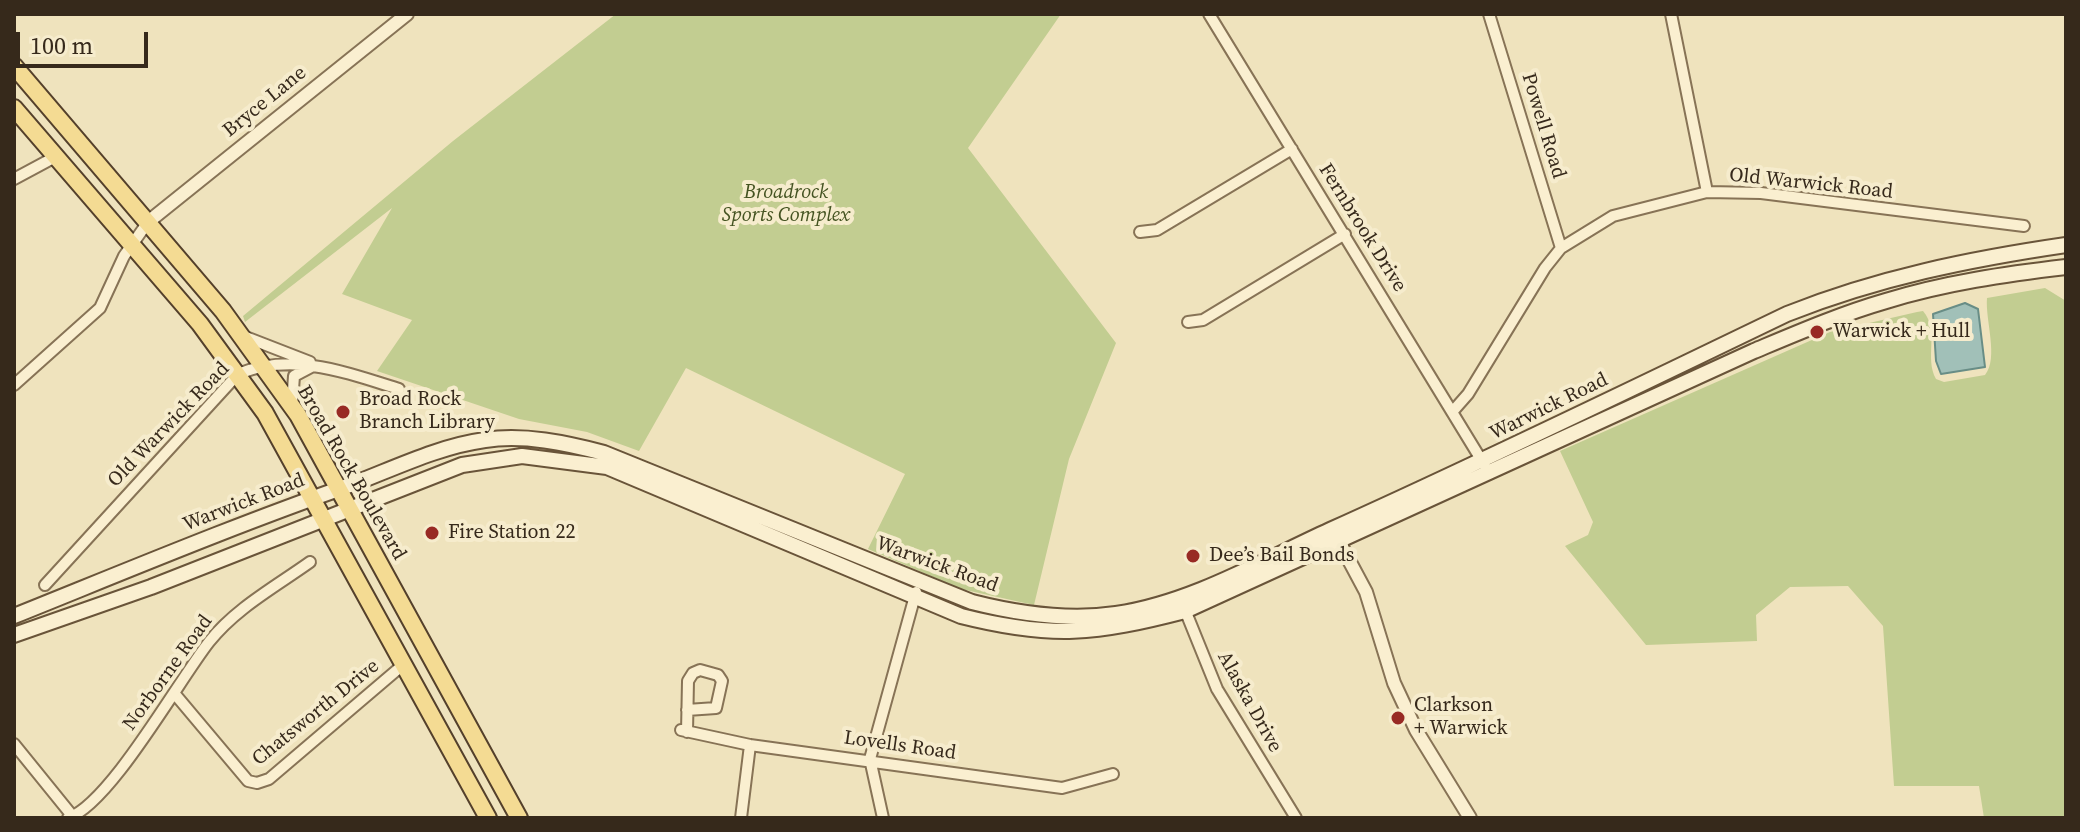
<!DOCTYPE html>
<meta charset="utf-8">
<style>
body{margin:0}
#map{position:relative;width:2080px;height:832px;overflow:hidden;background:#efe3bd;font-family:"Source Serif 4",serif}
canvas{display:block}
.frame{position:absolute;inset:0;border:16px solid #36291b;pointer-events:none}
.scale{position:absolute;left:16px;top:32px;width:132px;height:36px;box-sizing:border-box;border:4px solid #36291b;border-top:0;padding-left:10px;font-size:24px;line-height:28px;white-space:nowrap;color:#36291b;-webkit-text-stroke:6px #f6eccd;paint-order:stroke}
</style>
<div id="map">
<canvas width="2080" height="832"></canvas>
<div class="frame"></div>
<div class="scale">100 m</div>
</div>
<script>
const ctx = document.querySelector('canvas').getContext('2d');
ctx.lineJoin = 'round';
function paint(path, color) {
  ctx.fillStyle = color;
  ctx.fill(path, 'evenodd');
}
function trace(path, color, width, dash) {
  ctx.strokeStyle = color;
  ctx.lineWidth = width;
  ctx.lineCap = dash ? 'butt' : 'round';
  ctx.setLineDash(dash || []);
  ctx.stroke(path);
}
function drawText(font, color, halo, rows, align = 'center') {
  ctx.font = font + ' "Source Serif 4",serif';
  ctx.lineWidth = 8;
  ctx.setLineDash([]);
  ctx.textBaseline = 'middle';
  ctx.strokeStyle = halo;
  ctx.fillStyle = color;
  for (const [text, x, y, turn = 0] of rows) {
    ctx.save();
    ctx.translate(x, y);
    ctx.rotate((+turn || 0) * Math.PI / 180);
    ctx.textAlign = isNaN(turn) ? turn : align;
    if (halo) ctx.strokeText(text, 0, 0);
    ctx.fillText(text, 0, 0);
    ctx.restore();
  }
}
const green = new Path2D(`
 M616 14H1061L968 148 1116 343 1069 459 1034 605 961 589 868 549 905 474 686 368 639 451 587 432 519 419 377 371 412 320 342 294 392 208 245 322 243 316 453 141Z
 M2045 288 2066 301V818H1984L1979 786H1894L1883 626 1848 586 1790 587 1756 615 1757 641 1646 645 1565 546 1588 535 1593 522 1560 451 1830 332 1917 312 1923 311C1940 331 1924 358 1936 379L1944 382 1985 375C1999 358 1985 320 1987 298Z`);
const water = new Path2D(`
 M1965 303 1978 309 1985 367 1941 374 1936 361 1933 314Z`);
const minor = new Path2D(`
 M1209 14 1485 466
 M1489 14 1561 248
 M1671 14 1707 192
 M14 179 55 157
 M1140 232 1157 230 1292 149
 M1188 322 1203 320 1345 234
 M243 336 310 362
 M14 385 100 308 124 256 148 222
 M292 404 294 376 311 367
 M1453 411 1468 394 1545 268 1561 248 1613 216 1707 192 1761 193 2024 226
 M45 585 238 374C293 352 345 372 399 389
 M1183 605 1217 689 1296 818
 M174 693 248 781 257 783 269 779 404 664
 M681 730 750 745 1062 788 1113 774
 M687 732 688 681 693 673 700 670 718 675 722 681 716 708 687 710
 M14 744 74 818
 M68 818C110 804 179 680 209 642 236 608 275 587 310 562
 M741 818 750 745
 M883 818 870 759 916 592`);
const tertiary = new Path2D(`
 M148 222 407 14
 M1335 534 1366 592 1394 683 1416 730 1470 818`);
const secondary = new Path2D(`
 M14 616C126 571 238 524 353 484 395 468 440 446 485 440 524 434 566 443 604 453L972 602C1019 614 1067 621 1116 614 1191 603 1262 561 1330 530 1484 461 1635 387 1787 314 1877 278 1970 259 2066 245
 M14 635 151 587 462 465 522 456 607 467 961 616C1052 639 1096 634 1185 611L1754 351C1797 333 1841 314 1886 301 1944 283 2006 274 2066 267`);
const primary = new Path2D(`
 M14 66 223 311 298 415 519 818
 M14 108 200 324 265 413 488 818`);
const markers = [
 [1817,332,8,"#982a24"],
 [343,412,8,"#982a24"],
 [432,533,8,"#982a24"],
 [1193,556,8,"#982a24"],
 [1398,718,8,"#982a24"]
];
const streetNames = [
 ["Bryce Lane",265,102,-39],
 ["Powell Road",1543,126,73],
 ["Old Warwick Road",1811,184,6],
 ["Fernbrook Drive",1362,228,58],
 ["Warwick Road",1549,407,-26],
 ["Old Warwick Road",169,425,-46],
 ["Broad Rock Boulevard",351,473,60],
 ["Warwick Road",244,503,-21],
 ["Warwick Road",937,565,20],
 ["Norborne Road",168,673,-54],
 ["Alaska Drive",1249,702,61],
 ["Chatsworth Drive",316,713,-39],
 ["Lovells Road",900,746,8]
];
const parkNames = [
 ["Broadrock",786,193],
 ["Sports Complex",786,216]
];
const poiNames = [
 ["Warwick + Hull",1833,332],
 ["Broad Rock",359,400],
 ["Branch Library",359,423],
 ["Fire Station 22",448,533],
 ["Dee’s Bail Bonds",1209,556],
 ["Clarkson",1414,706],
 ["+ Warwick",1414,729]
];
paint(green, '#c2cd91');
paint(water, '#a1c0b8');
trace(water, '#688d86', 2);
trace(minor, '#877356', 14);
trace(tertiary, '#877356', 16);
trace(secondary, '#695439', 18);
trace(primary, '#54402b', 20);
trace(minor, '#faefd0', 10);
trace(tertiary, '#faefd0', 12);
trace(secondary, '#faefd0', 14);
trace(primary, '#f4db93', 16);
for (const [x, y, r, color] of markers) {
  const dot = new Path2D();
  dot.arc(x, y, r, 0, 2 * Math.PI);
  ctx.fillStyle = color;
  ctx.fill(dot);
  trace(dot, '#f6eccd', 3);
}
drawText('20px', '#36291b', '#f6eccd', streetNames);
drawText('italic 20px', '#445321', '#f6eccd', parkNames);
drawText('20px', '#36291b', '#f6eccd', poiNames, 'left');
</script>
